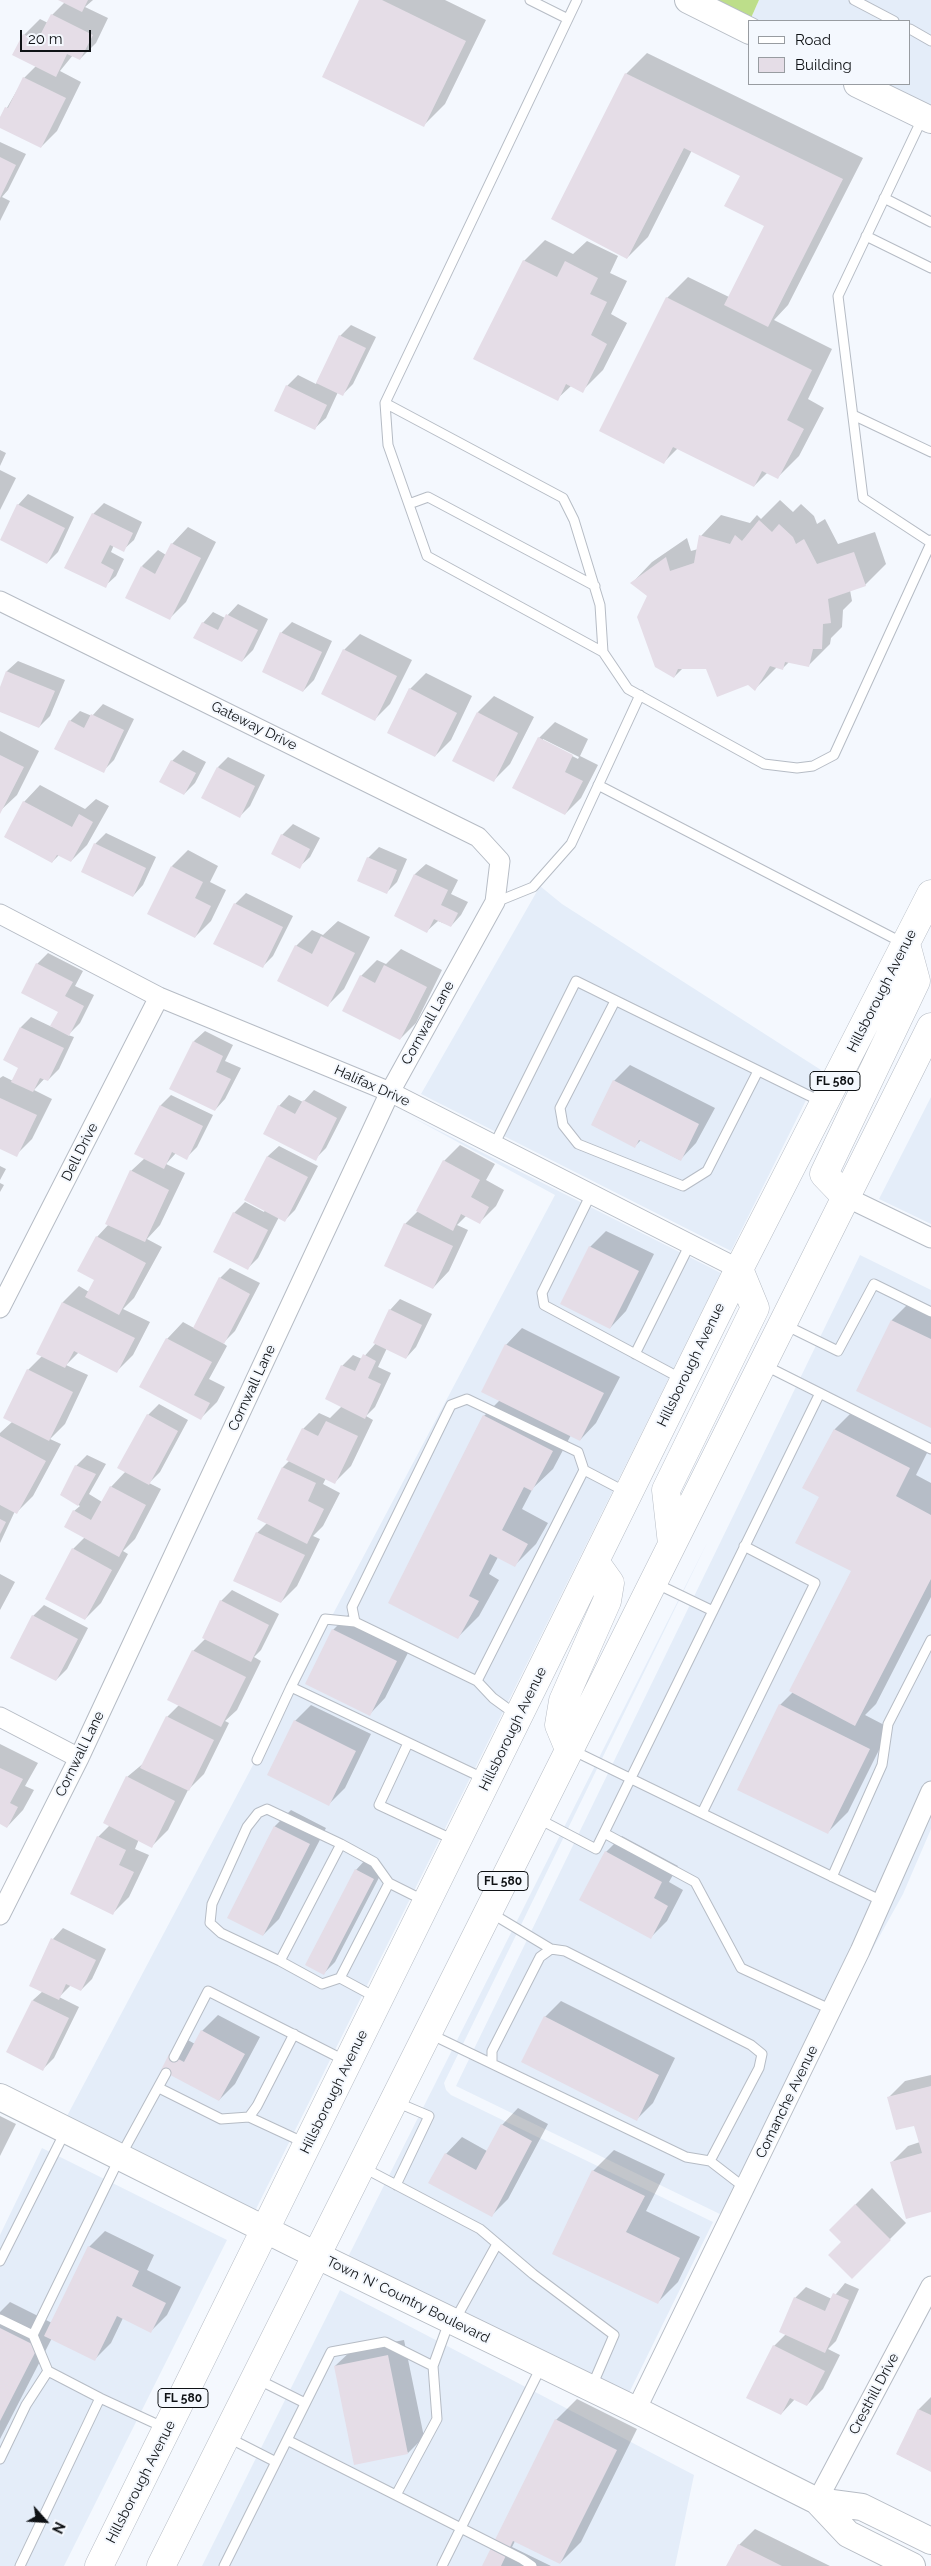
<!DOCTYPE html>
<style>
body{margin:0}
#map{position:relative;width:931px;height:2566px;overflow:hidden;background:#f4f8fe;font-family:Raleway,sans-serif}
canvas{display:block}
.legend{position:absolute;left:748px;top:20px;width:162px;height:65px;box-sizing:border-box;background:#f4f8fe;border:1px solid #989ca1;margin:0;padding:6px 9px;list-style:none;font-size:15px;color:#0f1215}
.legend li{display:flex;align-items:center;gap:10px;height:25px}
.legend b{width:25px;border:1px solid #989ca1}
.north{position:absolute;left:20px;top:2496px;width:50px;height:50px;-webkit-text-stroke:4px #f4f8fe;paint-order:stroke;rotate:116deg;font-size:14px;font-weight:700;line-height:20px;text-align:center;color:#0f1215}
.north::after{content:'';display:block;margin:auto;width:18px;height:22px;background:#0f1215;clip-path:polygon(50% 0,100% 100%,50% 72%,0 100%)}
.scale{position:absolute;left:20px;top:30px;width:71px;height:22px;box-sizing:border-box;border:2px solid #0f1215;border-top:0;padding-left:6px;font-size:15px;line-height:18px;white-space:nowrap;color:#0f1215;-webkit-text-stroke:4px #f4f8fe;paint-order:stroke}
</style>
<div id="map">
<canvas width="931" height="2566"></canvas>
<ul class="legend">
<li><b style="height:6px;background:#fff"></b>Road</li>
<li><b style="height:14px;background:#e5dde7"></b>Building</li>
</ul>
<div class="north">N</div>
<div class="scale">20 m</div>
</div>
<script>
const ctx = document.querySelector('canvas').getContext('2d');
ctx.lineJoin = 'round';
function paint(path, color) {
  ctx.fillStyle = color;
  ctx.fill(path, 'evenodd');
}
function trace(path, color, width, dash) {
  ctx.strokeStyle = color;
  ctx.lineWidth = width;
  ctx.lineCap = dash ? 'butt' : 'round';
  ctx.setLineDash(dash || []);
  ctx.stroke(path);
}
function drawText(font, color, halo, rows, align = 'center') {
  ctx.font = font + ' Raleway,sans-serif';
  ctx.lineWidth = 4;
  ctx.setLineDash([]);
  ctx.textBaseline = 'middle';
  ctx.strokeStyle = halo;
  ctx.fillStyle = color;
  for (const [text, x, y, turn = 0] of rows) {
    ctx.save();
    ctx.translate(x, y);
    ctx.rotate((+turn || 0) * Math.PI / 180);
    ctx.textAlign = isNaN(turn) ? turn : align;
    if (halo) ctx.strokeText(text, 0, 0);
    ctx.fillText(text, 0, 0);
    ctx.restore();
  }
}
const built = new Path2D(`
 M759 0H931V107L884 84H910V21H758L751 18Z
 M540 886 562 904 821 1070 731 1251 421 1094Z
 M931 1097V1224L879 1199Z
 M408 1115 721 1273 255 2211 67 2116 555 1195Z
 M860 1255 931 1290V1829L903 1894 724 2216 456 2086Z
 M707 1543 444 2083 446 2090 451 2095 713 2222 629 2393 348 2257Z
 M42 2148 227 2240 64 2566H0V2235Z
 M340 2290 694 2475 675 2566H202Z`);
const green = new Path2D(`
 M715 0H759L751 18Z`);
const shadow = new Path2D(`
 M60 0H93L85 7 108 18 96 43 80 59 73 55 60 71 81 82 57 131 41 147 0 127V120L24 78 36 66 24 35 40 19 48 23 52 15 65 2Z
 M360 0H445L486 20 445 104 424 125Z
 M647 53 863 158 788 305 774 320 832 349 808 399 824 408 799 456 778 477 768 472 754 486 678 448 664 462 667 298 688 277 729 297 765 226 741 175 692 150 648 237 627 258 626 74Z
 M0 142 26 154 8 190 2 197 10 201 0 221Z
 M545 240 573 254 587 241 618 256 610 273 627 281 611 314 627 323 603 370 582 391 571 386 557 399 524 261Z
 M351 325 376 337 353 384 342 395 338 392 326 418 315 428 287 386 298 375 316 384 340 336Z
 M0 450 6 453 0 466Z
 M0 470 16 478 0 510Z
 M28 494 74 517 58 552 47 563 18 505Z
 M780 500 793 512 801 504 814 516 817 524 825 519 838 544 875 532 886 564 865 585 850 590 852 601 843 610 842 627 831 638 830 644 809 665 789 662 783 668 777 667 755 689 749 683 707 668H683L674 677 649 596 632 583 652 562 687 538 691 551 698 549 701 536 721 515 750 523 757 515 761 519Z
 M104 503 142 522 134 540 123 550 114 545 111 552 124 559 116 576 105 586 66 567 93 514Z
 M188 527 216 542 186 602 170 618 142 566 158 550 166 555 172 544Z
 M238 604 268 619 253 650 242 661 203 623 213 612 225 618Z
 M292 622 332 641 314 680 303 691 281 633Z
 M360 634 412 660 390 704 374 720 344 650Z
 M18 661 65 680 50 716 39 727 0 711V690L7 671Z
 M426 673 472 696 451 740 435 756 410 689Z
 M494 696 534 717 510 764 494 780 478 712Z
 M103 704 134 719 114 760 103 771 70 721 80 711 92 716Z
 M555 722 588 739 580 756 598 765 581 798 565 814 539 738ZM543 739 579 757 578 759 543 741Z
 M0 731 39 751 17 795 0 811Z
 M183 750 206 762 195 783 184 794 172 761Z
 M228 757 265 775 250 806 239 817 218 767Z
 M40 785 85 809 96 799 109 806 87 845 71 861 59 855 52 862 5 837 24 802Z
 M293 824 320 838 310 857 299 867 282 835Z
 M106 833 156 857 143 885 133 896 95 844Z
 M379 847 407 859 397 882 386 893 358 880 368 858Z
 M188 850 218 866 210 882 226 890 211 921 195 937 172 866Z
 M426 864 458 880 451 894 468 902 461 915 451 926 438 921 427 931 395 915 415 874Z
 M246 893 293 916 273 956 262 967 235 904Z
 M338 921 370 937 344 989 328 1005 296 946 312 930 323 935Z
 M401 949 442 970 416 1023 400 1039 361 976 377 960 386 964Z
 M48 953 83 971 75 986 94 995 80 1023 68 1035 74 1037 59 1069 48 1080 45 1078 34 1090 52 1099 32 1139 16 1155 0 1148V1078L3 1076 13 1081 20 1067 21 1027 31 1017 52 1027 60 1011 37 964Z
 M205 1031 233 1045 225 1061 241 1068 225 1099 215 1110 194 1041Z
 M630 1065 715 1108 696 1143 680 1160 641 1140 635 1146 614 1081Z
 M314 1090 347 1107 326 1148 315 1159 279 1106 289 1095 303 1102Z
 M171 1095 213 1115 197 1147 186 1158 176 1153 166 1164 185 1173 160 1225 147 1239 162 1247 134 1298 123 1309 150 1322 133 1355 117 1371 79 1352 66 1365 88 1375 65 1424 50 1439 61 1444 33 1496 17 1512 15 1511 0 1543V1433L12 1422 28 1370 42 1356 63 1302 79 1286 89 1292 96 1279 97 1237 109 1224 131 1171 145 1158 161 1105Z
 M460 1145 495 1164 486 1180 504 1190 496 1206 480 1222 467 1215 457 1225 468 1230 449 1271 433 1288 405 1224 418 1211 444 1161Z
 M279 1146 318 1166 295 1210 285 1220 279 1217 258 1258 247 1269 234 1213 245 1202 264 1212 265 1210 246 1199 268 1156Z
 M0 1166 6 1169 0 1180Z
 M0 1183 4 1185 0 1192Z
 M606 1231 654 1254 626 1311 610 1328 590 1247Z
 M230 1268 260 1283 235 1331 223 1343 227 1346 209 1379 225 1387 217 1402 201 1418 167 1339 183 1322 194 1328 220 1278Z
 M400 1299 432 1314 416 1347 406 1358 387 1348 378 1367 391 1373 375 1407 366 1416 373 1420 351 1466 335 1482 326 1478 323 1484 340 1493 323 1526 313 1536 320 1539 297 1586 281 1602 257 1533 267 1523 258 1518 283 1467 290 1460 303 1429 319 1413 330 1418 342 1406V1366L353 1355 362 1359 376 1343 390 1310Z
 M913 1299 931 1308V1427L858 1391 892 1320Z
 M522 1328 620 1377 596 1423 580 1440 571 1435 553 1469 533 1488 522 1509 548 1523 536 1544 515 1565 498 1557 489 1574 499 1580 479 1616 458 1637 484 1416 500 1400 506 1345Z
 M159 1404 188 1420 160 1472 149 1483 161 1489 135 1539 123 1551 128 1554 101 1603 85 1619 73 1549 85 1537 74 1511 80 1506 61 1494 76 1466 87 1455 106 1464 89 1494 102 1502 111 1487 126 1471 148 1415Z
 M856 1408 930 1447 916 1475 931 1483V1597L876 1704 865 1715 890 1728 848 1812 827 1833 780 1705 793 1692 852 1571 821 1496 804 1487 835 1429Z
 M0 1574 15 1582 0 1610Z
 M232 1590 279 1614 261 1650 254 1657 261 1661 237 1710 225 1721 229 1723 204 1774 188 1790 168 1830 152 1846 139 1839 135 1849 149 1855 129 1897 113 1913 98 1837 110 1825 127 1777 145 1762 167 1717 179 1705 193 1651 206 1638 221 1601Z
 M44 1605 88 1628 67 1669 56 1680 33 1616Z
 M349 1614 412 1645 385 1698 369 1715 333 1630Z
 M311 1705 371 1734 345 1788 329 1804 295 1721Z
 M0 1744 38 1763 25 1786 34 1790 23 1810 7 1827 0 1823Z
 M291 1810 326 1828 279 1919 263 1935 229 1917 275 1826Z
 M622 1836 678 1866 669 1882 683 1890 667 1921 651 1937 606 1852Z
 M366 1859 384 1868 335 1962 324 1973 356 1870Z
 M63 1928 106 1949 92 1979 81 1990 71 1985 59 1997 79 2007 54 2058 43 2069 33 2000 43 1991 53 1939Z
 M561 2001 675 2058 653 2103 637 2119 545 2017Z
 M218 2015 260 2037 235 2084 219 2100 170 2055 186 2039 195 2044 202 2031Z
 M931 2075V2211L892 2162 908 2146 920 2142 915 2124 889 2097 905 2081Z
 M518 2108 548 2124 508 2199 492 2215 446 2154 462 2137 487 2151 502 2125Z
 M0 2116 16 2124 0 2156Z
 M614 2150 665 2174 646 2211 700 2237 678 2282 657 2303 593 2171Z
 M872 2188 906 2223 852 2277 843 2242 830 2230Z
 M105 2231 154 2255 147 2270 181 2287 167 2315 151 2331 123 2318 111 2343 95 2359 52 2338 0 2439V2312L10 2302 52 2323 89 2247Z
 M845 2283 859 2289 836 2341 828 2349 840 2355 823 2389 807 2405 795 2399 781 2414 774 2346 786 2334 795 2298 806 2287 832 2299Z
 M404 2340 424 2437 408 2453 335 2366 352 2350Z
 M931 2397V2471L897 2454 919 2409Z
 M577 2399 637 2429 581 2542 560 2563 515 2541 512 2547 551 2566H483L556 2420Z
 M755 2529 830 2566H728L739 2545Z`);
const building = new Path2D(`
 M58 0H88L82 12Z
 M359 0H382L466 41 424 127 322 77Z
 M51 14 93 35 80 60 67 54 56 77 12 55 23 34 37 41Z
 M625 73 843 179 768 327 724 305 764 226 724 206 740 176 684 148 627 259 551 219Z
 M23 77 66 98 41 148 0 128V117L5 107 8 108Z
 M0 157 16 165 0 198Z
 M523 260 557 277 565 261 598 278 590 294 607 302 591 335 607 344 583 393 566 384 558 401 473 359Z
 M666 297 812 370 787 420 804 429 778 479 762 471 754 487 673 447 664 464 599 431Z
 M339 335 366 348 343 396 316 383Z
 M286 385 327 405 315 430 274 411Z
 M17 504 65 528 47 564 0 540Z
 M92 513 133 533 124 552 110 545 101 563 114 570 106 588 64 568Z
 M759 520 772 532 779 524 793 537 796 544 804 539 817 564 854 552 866 586 828 599 831 623 823 624 822 649H813L809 667 785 662 783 670 770 666 755 691 748 685 717 697 706 669H678L674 678 655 667 637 617 647 596 630 583 666 557 670 571 694 563 699 535 730 544 735 535 742 541Z
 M171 543 201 558 170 620 125 598 141 566 155 574Z
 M226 614 258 630 242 662 193 638 202 622 218 630Z
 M280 632 322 652 303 692 262 672Z
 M343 649 397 676 375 721 321 694Z
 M6 671 55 691 39 728 0 712V687Z
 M409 688 457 713 435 757 387 733Z
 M477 712 518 733 494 782 452 761Z
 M91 714 124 730 104 773 54 749 69 720 84 728Z
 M538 737 573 755 565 772 583 781 565 815 512 788Z
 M0 755 24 767 0 814Z
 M171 760 196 773 184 795 159 782Z
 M217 767 255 786 240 818 201 798Z
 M23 801 72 827 79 814 93 822 71 862 57 855 52 863 4 837Z
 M281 834 310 849 300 869 271 854Z
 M94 843 146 868 133 897 81 872Z
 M367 857 397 870 387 894 357 881Z
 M171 866 203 882 195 898 211 906 195 938 147 914Z
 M414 874 448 890 441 905 458 913 451 927 434 919 427 933 394 916Z
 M234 903 283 927 263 968 213 944Z
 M321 936 355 953 328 1007 277 981 295 945 312 954Z
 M36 963 73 982 65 996 84 1006 69 1036 50 1026 58 1012 21 993Z
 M384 965 427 987 400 1040 342 1011 360 975 375 983Z
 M20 1027 64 1048 48 1081 40 1078 33 1092 11 1082 18 1068 3 1060Z
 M193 1041 223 1056 216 1072 231 1079 215 1111 169 1089Z
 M613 1080 699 1124 681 1161 639 1140 635 1148 591 1125Z
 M0 1098 37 1115 17 1157 0 1149Z
 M303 1100 337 1118 316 1161 263 1134 278 1105 295 1114Z
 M160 1105 203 1126 187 1160 172 1152 164 1169 134 1154Z
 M267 1156 308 1177 285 1222 244 1200Z
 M443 1160 480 1180 471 1197 489 1207 480 1224 461 1214 453 1231 416 1211Z
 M130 1170 169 1190 145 1242 105 1224Z
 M233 1212 268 1230 248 1270 213 1252Z
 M404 1223 453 1246 433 1289 384 1266Z
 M96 1236 146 1263 119 1315 85 1297 94 1280 77 1271Z
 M589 1246 639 1271 610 1329 560 1304Z
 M219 1277 250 1294 224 1344 193 1328Z
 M62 1302 135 1338 117 1373 74 1351 65 1368 36 1354Z
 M389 1309 422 1325 406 1359 373 1343Z
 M891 1320 931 1339V1428L856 1391Z
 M166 1338 212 1362 194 1395 210 1403 201 1420 139 1387Z
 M505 1344 604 1393 580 1441 481 1392Z
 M363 1354 376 1361 368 1378 381 1384 365 1419 325 1399 341 1365 355 1371Z
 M27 1369 73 1392 49 1441 3 1418Z
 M147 1414 178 1431 149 1485 117 1468Z
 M483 1415 553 1451 532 1491 524 1487 502 1530 528 1544 515 1567 490 1554 469 1596 479 1601 458 1639 388 1603Z
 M326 1421 358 1436 335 1484 286 1460 302 1428 318 1436Z
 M834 1429 910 1468 896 1496 931 1515V1579L855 1726 789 1691 851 1571 795 1543 819 1497 802 1488Z
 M0 1436 46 1461 17 1514 0 1505Z
 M75 1465 96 1474 78 1506 60 1495Z
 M282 1467 316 1483 308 1501 324 1509 307 1544 257 1519Z
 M110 1486 146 1505 119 1557 64 1527 73 1510 91 1520Z
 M0 1519 6 1522 0 1534Z
 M256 1532 305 1555 281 1603 233 1581Z
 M72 1548 112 1570 85 1620 45 1599Z
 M220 1600 269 1625 251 1662 202 1638Z
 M32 1615 78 1639 56 1681 10 1658Z
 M332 1629 397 1661 370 1716 305 1684Z
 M192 1650 246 1677 221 1727 167 1700Z
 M779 1704 870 1749 828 1834 737 1790Z
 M166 1716 214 1740 189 1791 140 1768Z
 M294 1720 356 1751 329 1806 267 1775Z
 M0 1768 23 1779 10 1803 18 1807 7 1828 0 1824Z
 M126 1776 175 1801 152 1848 103 1823Z
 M274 1826 310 1844 263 1936 227 1918Z
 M97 1836 126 1850 119 1865 134 1872 113 1915 70 1894Z
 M605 1851 662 1882 654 1898 668 1906 651 1939 579 1900Z
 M355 1869 374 1879 324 1975 305 1965Z
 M51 1938 96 1960 81 1991 66 1984 59 2000 29 1986Z
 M32 2000 69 2018 43 2071 6 2052Z
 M544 2016 659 2075 637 2121 521 2062Z
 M201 2030 245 2054 219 2101 161 2070 169 2054 184 2062Z
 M931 2086V2212L906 2219 890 2162 922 2153 914 2126 896 2130 887 2097Z
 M501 2124 532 2141 492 2217 428 2183 445 2153 476 2170Z
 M592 2170 645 2196 626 2232 680 2258 658 2304 552 2254Z
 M855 2204 891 2240 852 2279 828 2255 841 2242 829 2230Z
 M88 2246 139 2271 132 2286 166 2303 151 2333 117 2316 95 2361 44 2336Z
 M833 2293 849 2300 825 2353 779 2332 794 2297 825 2311Z
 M0 2328 38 2347 0 2421Z
 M773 2345 825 2371 807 2406 790 2398 781 2415 746 2398Z
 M388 2355 408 2454 354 2465 334 2366Z
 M918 2409 931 2415V2472L896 2454Z
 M555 2419 617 2450 560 2564 513 2541 501 2566H482Z
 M738 2544 782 2566H726Z`);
const lane = new Path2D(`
 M530 0 568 19
 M577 0 385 403 388 445 427 556 603 652 628 689 764 764 797 768 813 766 834 755 931 543
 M854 0 894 21
 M910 29 931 41
 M922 119 838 296 863 498 930 542 931 540
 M884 198 931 222
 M866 236 931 268
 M385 403 563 498 574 520 600 605 603 652
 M853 415 931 452
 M409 504 428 497 595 586
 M598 785 903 943
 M496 902 533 887 571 844 640 695
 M615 1001 560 1108 563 1125 578 1144 683 1186 707 1171 758 1071
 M494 1145 576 981 822 1102
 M591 1194 542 1293 544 1305 682 1379
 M785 1325 838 1351 874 1284 931 1312
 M635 1354 690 1244
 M764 1365 931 1449
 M657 1584 713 1611
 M355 1622 325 1619 291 1687 485 1779
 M477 1681 355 1622 352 1607 451 1405 467 1399 578 1452 584 1470
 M515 1714 493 1698 477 1681 584 1470 626 1492
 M408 1743 379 1805 454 1840
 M572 1750 882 1901
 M257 1760 291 1687
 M702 1813 815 1583 744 1546
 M537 1818 596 1849 820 1393
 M604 1833 695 1882 741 1968 832 2010
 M832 1877 882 1765 888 1724 931 1640
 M280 1961 221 1933 210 1923 212 1904 247 1827 258 1813 267 1809 341 1844
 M340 1978 322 1984 280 1961 341 1844 374 1862 389 1883
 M377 1998 340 1978 389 1883 425 1901
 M430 2034 686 2157 710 2161 759 2068 762 2054 751 2045 565 1951 551 1949 491 1913
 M174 2057 208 1991 344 2060
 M492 2062V2051L540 1957 551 1949
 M159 2088 221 2119 249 2117 257 2106 294 2034
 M396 2102 429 2116 396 2185
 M249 2117 305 2143
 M710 2161 745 2188
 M364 2168 480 2229 533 2274 614 2335 592 2386
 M0 2261 65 2132
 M0 2319 33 2335
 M455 2320 497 2244
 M433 2366 449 2322
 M259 2380 305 2403
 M100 2398 48 2371 33 2335 120 2157 166 2073
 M227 2437 276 2462
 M287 2440 522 2559 532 2566
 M0 2459 26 2405 48 2371
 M20 2566 100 2398 165 2428
 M224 2566 331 2352 385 2342 433 2366 437 2419 396 2495
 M442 2566 541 2367`);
const street = new Path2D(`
 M0 601 478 837 500 861 495 902 390 1092 79 1758 0 1915
 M0 914 159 997 390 1092 739 1269
 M846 1197 931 1238
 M0 1308 159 997
 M0 1717 79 1758
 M636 2410 860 1951 931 1791
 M817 2501 931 2286`);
const secondary = new Path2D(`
 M688 0 750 31
 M857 84 931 120
 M0 2097 316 2255 636 2410 817 2501 862 2507 931 2541
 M817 2501 848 2534 912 2566`);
const primary = new Path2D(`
 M846 1197 824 1174 916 981 906 944
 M672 1544 666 1490 755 1308 739 1269
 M569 1749 559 1725 563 1701 607 1601 610 1583 595 1562
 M99 2566 739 1269 931 894
 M161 2566 931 1027`);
const shields = [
 [835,1081,50],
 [503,1881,50],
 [183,2398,50]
];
const shieldNames = [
 ["FL 580",835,1081],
 ["FL 580",503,1881],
 ["FL 580",183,2398]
];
const streetNames = [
 ["Gateway Drive",254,726,26],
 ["Hillsborough Avenue",882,991,-63],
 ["Cornwall Lane",428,1023,-61],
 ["Halifax Drive",372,1086,24],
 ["Dell Drive",80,1152,-63],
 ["Hillsborough Avenue",691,1365,-64],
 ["Cornwall Lane",252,1388,-65],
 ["Hillsborough Avenue",513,1729,-64],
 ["Cornwall Lane",80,1754,-64],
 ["Hillsborough Avenue",334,2092,-64],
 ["Comanche Avenue",787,2102,-64],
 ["Town 'N' Country Boulevard",408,2300,26],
 ["Cresthill Drive",874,2394,-62],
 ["Hillsborough Avenue",141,2482,-63]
];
paint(built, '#e4edf9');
paint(green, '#bdde8a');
paint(shadow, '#0003');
paint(building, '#e5dde7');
trace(lane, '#b6bcc5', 11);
trace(street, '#b6bcc5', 21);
trace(secondary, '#b6bcc5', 28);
trace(primary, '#b6bcc5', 29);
trace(lane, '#fff', 9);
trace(street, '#fff', 19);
trace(secondary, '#fff', 26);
trace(primary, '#fff', 28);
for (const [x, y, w] of shields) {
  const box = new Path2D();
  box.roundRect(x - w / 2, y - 9.5, w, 19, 4);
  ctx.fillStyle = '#f4f8fe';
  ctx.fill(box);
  trace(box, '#0f1215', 1);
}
drawText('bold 12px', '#0f1215', null, shieldNames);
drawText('14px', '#0f1215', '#f4f8fe', streetNames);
</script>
